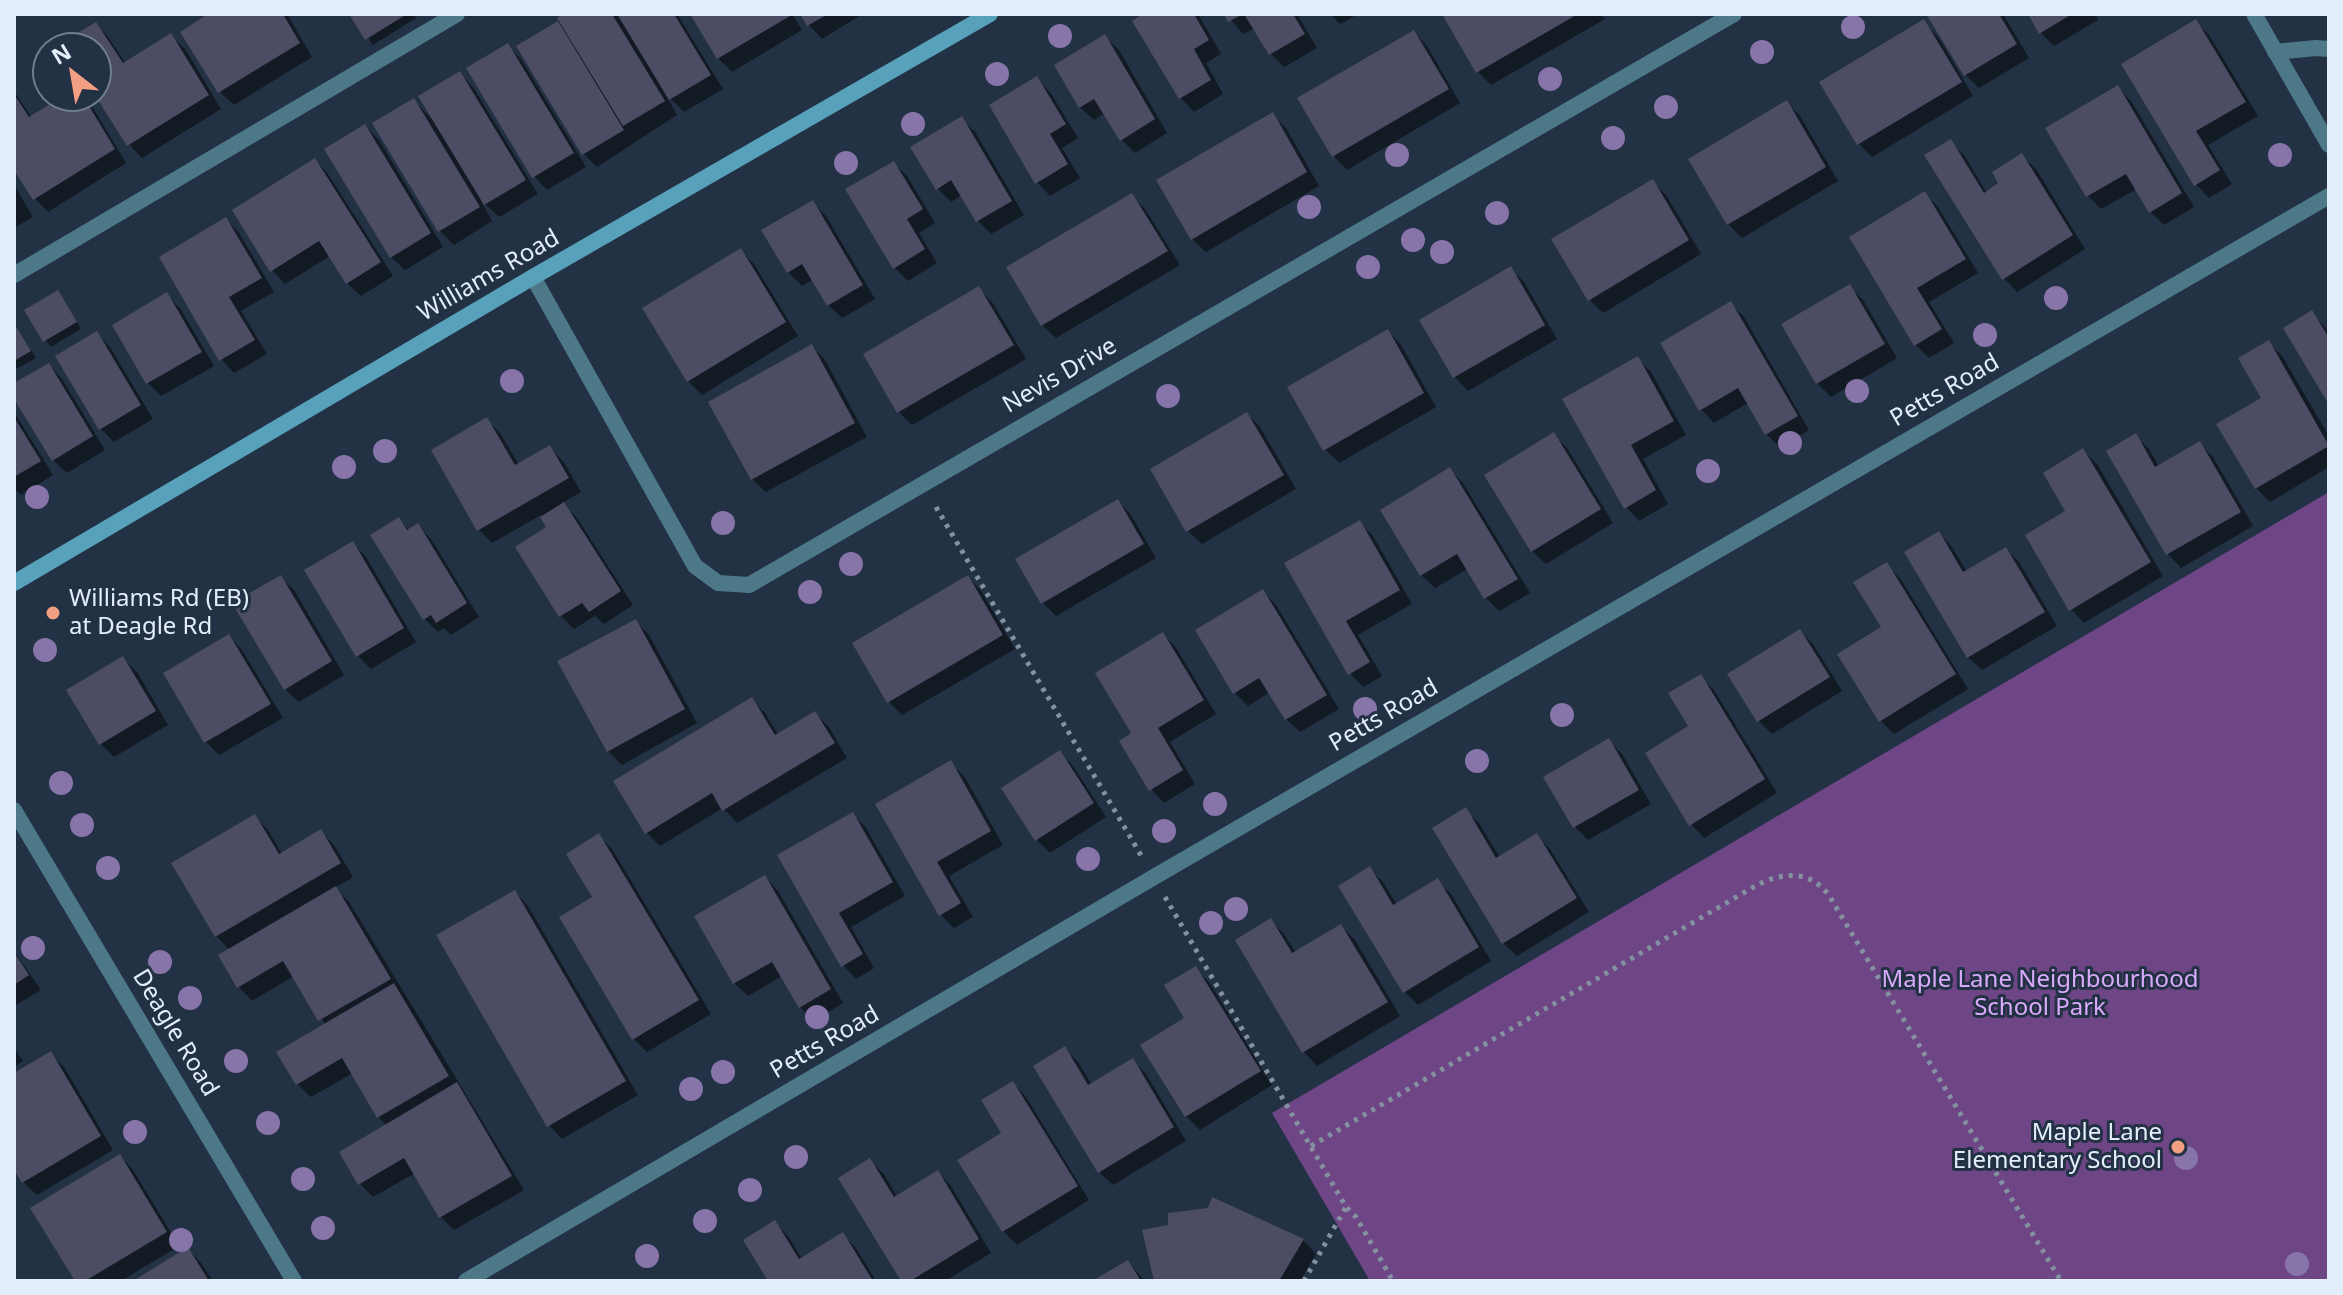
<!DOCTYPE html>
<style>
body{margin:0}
#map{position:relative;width:2343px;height:1295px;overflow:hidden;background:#223144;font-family:"Noto Sans",sans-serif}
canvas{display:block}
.frame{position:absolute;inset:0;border:16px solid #e4eefa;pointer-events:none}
.north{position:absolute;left:32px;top:32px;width:80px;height:80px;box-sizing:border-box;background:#223144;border:2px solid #707d8d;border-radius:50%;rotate:329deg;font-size:22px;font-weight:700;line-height:32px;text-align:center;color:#e4eefa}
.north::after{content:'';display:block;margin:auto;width:28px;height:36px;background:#f39f83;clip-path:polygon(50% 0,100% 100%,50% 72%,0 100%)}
</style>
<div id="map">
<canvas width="2343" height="1295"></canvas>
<div class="frame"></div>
<div class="north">N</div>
</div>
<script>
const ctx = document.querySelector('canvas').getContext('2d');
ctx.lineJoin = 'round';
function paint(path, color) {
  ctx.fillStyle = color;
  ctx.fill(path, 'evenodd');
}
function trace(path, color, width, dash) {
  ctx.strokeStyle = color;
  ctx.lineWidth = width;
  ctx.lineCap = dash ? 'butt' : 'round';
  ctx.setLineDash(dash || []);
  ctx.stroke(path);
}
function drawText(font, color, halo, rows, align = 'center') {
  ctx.font = font + ' "Noto Sans",sans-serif';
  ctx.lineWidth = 6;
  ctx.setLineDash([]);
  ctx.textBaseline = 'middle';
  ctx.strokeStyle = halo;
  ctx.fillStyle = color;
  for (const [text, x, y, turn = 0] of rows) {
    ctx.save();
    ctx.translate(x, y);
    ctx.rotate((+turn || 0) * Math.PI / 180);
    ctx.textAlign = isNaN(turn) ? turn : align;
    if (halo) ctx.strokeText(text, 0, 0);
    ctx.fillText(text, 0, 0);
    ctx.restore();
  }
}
const green = new Path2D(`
 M2329 492V1281H1370L1272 1113Z`);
const shadow = new Path2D(`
 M212 14H287L312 57 234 105 220 92 182 33Z
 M352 14H413L416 18 373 45Z
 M569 14H677L723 89 684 112 665 93 677 115 597 167 584 154 519 47Z
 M692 14H792L802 30 732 72 718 58Z
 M802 14H860L861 15 822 39 809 25Z
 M1147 14H1198L1221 54 1206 63 1223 94 1194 112 1181 98 1135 21Z
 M1226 14H1297L1317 48 1284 67 1271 54 1255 28 1243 34Z
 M1330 14H1358L1340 24Z
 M1445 14H1601L1605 19 1491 85 1478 72Z
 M1928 14H2003L2029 58 1979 88 1966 75Z
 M2030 14H2095L2098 20 2054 46 2040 32Z
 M1923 22 1939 38 1973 96 1872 157 1859 144Z
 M2196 22 2209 35 2258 116 2208 145 2232 184 2209 198 2196 184Z
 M96 24 109 38 126 64 171 36 185 49 221 109 142 158 129 144 96 94V48H67Z
 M1414 32 1427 46 1460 103 1347 170 1334 156 1300 98Z
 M1105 37 1119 50 1167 133 1135 153 1121 139 1105 113 1094 120 1080 107Z
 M507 46 521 59 586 167 547 190 534 176Z
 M459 73 473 87 538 194 499 217 480 199 492 221 454 245 440 231 375 124 414 101 434 121Z
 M1037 79 1050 92 1078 138 1062 148 1080 178 1050 196 1037 182Z
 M2117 87 2131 101 2194 207 2164 225 2151 212 2137 189 2101 209 2088 196Z
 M14 91 32 118 67 96H83L90 103 126 163 48 212 35 198 14 166Z
 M1787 103 1800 116 1838 181 1742 238 1728 224Z
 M1272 115 1286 128 1319 186 1206 252 1192 239Z
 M962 119 975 132 1024 215 991 234 978 221 962 195 951 202 937 188Z
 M365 126 379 140 443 247 405 270 391 257Z
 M1950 142 1964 155 1987 193 2001 184 2022 156 2036 169 2085 249 2017 292 2004 278Z
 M315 160 328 174 393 276 361 296 347 283 330 256 285 284 272 270Z
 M894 163 907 176 935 223 919 233 937 263 908 281 894 267Z
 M1652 182 1666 195 1701 254 1603 313 1590 300Z
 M14 185 33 217 14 228Z
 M1925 194 1938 207 1978 273 1929 302 1954 343 1929 358 1916 345 1851 238Z
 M1131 196 1145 209 1180 265 1056 338 1042 325Z
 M813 203 826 216 875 299 842 318 828 305 813 279 802 286 788 272Z
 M226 219 239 233 274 292 241 311 267 354 234 373 221 359Z
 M740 250 754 264 798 336 702 395 688 381Z
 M1511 269 1524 282 1557 339 1468 391 1455 377 1422 321Z
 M1849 286 1863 300 1897 358 1831 397 1817 383 1784 325Z
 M979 289 992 302 1026 359 912 425 899 412 865 355Z
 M58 293 81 329 51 347 45 340Z
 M166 295 180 308 214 366 161 396 148 383Z
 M1731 304 1744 317 1809 430 1780 447 1766 434 1748 403 1714 423 1701 409Z
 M2312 313 2329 332V401Z
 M14 324 36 358 14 370Z
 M1388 331 1401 345 1436 407 1339 463 1325 449Z
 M96 334 110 347 153 419 114 442 101 429Z
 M2269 343 2282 356 2329 436V467L2270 502 2256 488Z
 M812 346 825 360 867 437 766 492 752 479Z
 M1637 359 1651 372 1686 435 1643 459 1668 504 1639 521 1626 507Z
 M49 365 62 379 105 450 67 473 53 460 14 395V386Z
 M14 412 53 475 21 495 14 488Z
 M1247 414 1260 427 1296 489 1202 544 1188 531 1152 470Z
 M487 420 500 433 519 465 549 447 563 461 581 492 562 503 577 518 633 605 604 624 595 616 574 629 561 616 549 528 541 515 492 543 478 529Z
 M1554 435 1567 448 1613 523 1546 564 1532 551Z
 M2135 436 2149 449 2159 467 2200 444 2213 457 2253 526 2181 568 2168 554 2108 452Z
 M2083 451 2097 464 2163 576 2084 623 2071 609Z
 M1450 470 1463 483 1530 593 1499 611 1486 598 1468 569 1435 588 1421 575Z
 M1118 501 1131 515 1156 558 1056 616 1042 602Z
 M399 520 410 531 418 526 431 539 479 617 451 635 444 628 438 632 424 618Z
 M1360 523 1373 536 1412 604 1358 635 1382 676 1363 687 1350 673 1287 563Z
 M1939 533 1952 547 1967 572 2006 549 2019 562 2057 626 1982 670 1968 657Z
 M353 544 366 557 416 642 371 669 358 656Z
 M1886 565 1900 578 1968 689 1894 734 1881 721Z
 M280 577 294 590 344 675 299 702 285 689Z
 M968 577 981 591 1015 649 902 715 888 701Z
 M1263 591 1276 605 1339 709 1300 732 1286 719 1270 692 1248 706 1235 693Z
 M636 622 649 635 697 723 622 765 608 751Z
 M1800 631 1813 644 1842 691 1772 734 1759 721 1730 674Z
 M1163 634 1176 648 1216 714 1170 742 1195 784 1164 803 1151 789 1134 734Z
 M229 636 242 650 283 718 219 755 206 742Z
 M123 659 137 672 168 725 114 757 101 744Z
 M1700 677 1714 690 1777 793 1704 838 1691 824V727Z
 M752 700 765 713 779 736 815 714 829 727 847 758 737 823 723 808 660 846 646 832Z
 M1609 741 1622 754 1651 804 1588 840 1575 827Z
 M1060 752 1073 766 1106 817 1050 853 1037 840 1004 789Z
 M950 763 964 776 1003 845 949 876 973 917 954 928 940 914 878 805Z
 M1465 810 1479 823 1500 858 1537 836 1550 849 1589 912 1517 956 1503 943Z
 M853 814 866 828 905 896 851 927 874 968 856 979 843 965 780 856Z
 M255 817 268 830 282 854 320 832 334 845 353 877 335 888 349 902 524 1190 454 1230 441 1217 415 1173 373 1197 360 1184 387 1126 378 1117 353 1073 311 1097 297 1084 326 1025 294 976 252 1001 239 987 221 956 230 950 216 936Z
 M599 836 612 849 711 1014 647 1052 634 1039 562 918 594 898Z
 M1370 869 1383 882 1397 905 1437 881 1451 894 1491 961 1418 1005 1405 992Z
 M765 877 778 891 843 1003 814 1021 800 1007 782 976 748 996 734 983Z
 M515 892 528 906 638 1095 562 1139 549 1125Z
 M1271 921 1284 934 1296 953 1341 926 1355 940 1400 1016 1317 1066 1304 1052Z
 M14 951 41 990 14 1006Z
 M1196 969 1209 982 1272 1085 1200 1130 1186 1116 1187 1019Z
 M14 1048 23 1061 14 1067Z
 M1065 1049 1078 1062 1092 1085 1132 1060 1146 1074 1186 1141 1113 1185 1099 1172Z
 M51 1054 64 1067 113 1150 37 1195 23 1182 14 1166V1076Z
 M1013 1083 1026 1097 1089 1200 1017 1245 1003 1231 1004 1133Z
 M120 1156 133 1170 179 1246 121 1281H77Z
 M870 1161 884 1174 897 1197 938 1172 951 1186 991 1253 945 1281H903Z
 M775 1223 788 1236 802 1259 843 1235 856 1248 876 1281H771Z
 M1303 1240 1316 1254 1300 1281H1157Z
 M188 1249 201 1263 213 1281H137Z
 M1128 1262 1145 1281H1096Z`);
const building = new Path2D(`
 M208 14H283L300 43 218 93 180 32Z
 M349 14H407L365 40Z
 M563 14H612L665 101 623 126 557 18Z
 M617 14H674L711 75 669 100Z
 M690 14H789L790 16 717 59Z
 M800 14H828L807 26Z
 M1143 14H1194L1209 40 1194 49 1211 80 1179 99 1132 21Z
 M1224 14H1243L1228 22Z
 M1244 14H1293L1305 34 1269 55Z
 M1442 14H1578L1476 73Z
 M1926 14H1999L2017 44 1964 76Z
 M2028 14H2072L2039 34Z
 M1924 19 1962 82 1857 145 1819 82Z
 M2196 19 2246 102 2196 131 2220 170 2194 186 2121 64Z
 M558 21 624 130 582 155 516 46Z
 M96 22 123 63 171 33 209 95 127 146 96 97V48H64L61 43Z
 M1414 30 1449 89 1332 157 1297 98Z
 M1105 34 1155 119 1120 141 1094 99 1079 108 1054 65Z
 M508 43 574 153 532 178 466 68Z
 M460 71 526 180 484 205 418 96Z
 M1037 76 1066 124 1050 134 1068 164 1035 184 989 105Z
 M2118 85 2182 193 2149 213 2126 174 2086 197 2045 128Z
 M14 94 29 117 63 96H83L115 149 33 200 14 170Z
 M414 98 480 207 438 232 372 123Z
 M1787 100 1826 167 1727 225 1688 159Z
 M1273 112 1307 172 1191 240 1156 180Z
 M962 116 1012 201 976 222 951 180 936 190 910 147Z
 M365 124 431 233 390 258 324 149Z
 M1951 139 1984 193 1998 183 1992 172 2022 153 2073 235 2002 280 1924 155Z
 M315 158 381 262 346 284 319 241 270 272 232 210Z
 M894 161 923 209 907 219 925 249 893 269 845 189Z
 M1653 179 1689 240 1588 301 1551 239Z
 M1925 191 1966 259 1917 288 1942 329 1914 346 1849 237Z
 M1132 193 1168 251 1041 326 1006 267Z
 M813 200 863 285 827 306 802 264 787 273 761 230Z
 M226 217 262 278 229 297 255 340 219 361 159 257Z
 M741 248 786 322 687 382 642 308Z
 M1511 266 1545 325 1453 378 1419 320Z
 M1850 284 1885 344 1816 384 1781 324Z
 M979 286 1014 345 897 413 863 354Z
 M58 290 77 322 43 342 24 310Z
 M167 292 202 352 146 384 112 325Z
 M1731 301 1798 416 1765 435 1738 388 1699 411 1660 343Z
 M2312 310 2329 338V405L2283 328Z
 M14 323 31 351 14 361Z
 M1388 329 1424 393 1323 451 1287 387Z
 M97 331 141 405 99 430 55 356Z
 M2269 340 2329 446 2255 489 2216 424 2261 398 2238 358Z
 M812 344 855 423 751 480 708 402Z
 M1638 356 1674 421 1631 445 1656 490 1624 509 1562 399Z
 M49 363 93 436 52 461 14 399V383Z
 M1247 412 1284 475 1186 532 1150 469Z
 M14 417 41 461 14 477Z
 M487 417 515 465 550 445 569 478 477 531 431 450Z
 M1554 432 1601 509 1531 552 1484 475Z
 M2136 433 2155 467 2200 441 2241 512 2166 555 2106 451Z
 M2083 448 2151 562 2069 611 2025 535 2065 511 2043 473Z
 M1450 467 1518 579 1484 599 1457 554 1420 576 1380 510Z
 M1118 499 1144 544 1041 604 1015 559Z
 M564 502 621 591 589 612 582 603 559 617 515 547 546 527 540 517Z
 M399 517 407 530 418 523 467 603 436 623 431 615 423 620 370 535Z
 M1360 520 1400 590 1346 621 1370 662 1348 675 1284 563Z
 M1939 531 1963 572 2006 547 2045 612 1967 658 1904 552Z
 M353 541 404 628 356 657 304 570Z
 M1887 562 1956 674 1879 722 1837 654 1881 627 1853 582Z
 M281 575 332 661 284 690 232 603Z
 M968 575 1003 635 887 703 852 643Z
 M1263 589 1327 695 1285 720 1259 678 1233 694 1195 630Z
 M636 619 685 709 607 752 557 661Z
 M1800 629 1830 677 1757 722 1727 674Z
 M1163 632 1204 700 1158 728 1183 770 1149 791 1119 741 1131 733 1095 673Z
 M229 634 271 704 204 743 163 673Z
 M123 656 156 711 99 745 66 690Z
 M1701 674 1765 779 1689 826 1645 753 1688 726 1668 693Z
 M752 697 775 735 815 711 835 743 722 811 712 793 645 834 613 781Z
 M1609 738 1639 790 1573 828 1543 777Z
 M1060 750 1094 803 1035 841 1001 788Z
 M951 760 991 831 937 862 961 903 939 916 875 804Z
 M1466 807 1496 858 1537 833 1577 898 1502 944 1432 828Z
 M853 812 893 882 839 913 863 954 841 967 777 855Z
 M255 814 279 854 321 829 341 863 215 937 171 863Z
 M599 833 699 1000 632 1040 559 917 592 897 566 854Z
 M1370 866 1393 905 1438 878 1479 947 1403 993 1338 886Z
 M765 875 831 989 799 1008 772 962 733 984 694 916Z
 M336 886 391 979 318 1021 283 961 237 988 218 955Z
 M515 890 626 1081 547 1127 436 935Z
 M1271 918 1292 953 1341 924 1388 1002 1302 1053 1235 940Z
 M14 952 29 975 14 985Z
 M1196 966 1261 1071 1185 1117 1140 1045 1184 1018 1164 985Z
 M394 983 449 1076 377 1118 342 1058 296 1085 276 1052Z
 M1065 1046 1088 1085 1133 1058 1174 1127 1098 1173 1033 1066Z
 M51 1051 101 1136 22 1183 14 1170V1073Z
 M1013 1081 1078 1186 1002 1232 957 1160 1001 1133 981 1100Z
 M457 1082 512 1176 439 1218 404 1158 358 1185 339 1152Z
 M120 1154 167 1232 85 1281H75L30 1208Z
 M870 1158 894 1197 938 1170 979 1239 910 1281H901L838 1178Z
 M1212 1197 1304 1239 1279 1281H1154L1142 1230 1168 1225V1213L1208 1208Z
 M775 1220 799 1259 843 1232 873 1281H768L743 1240Z
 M188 1247 209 1281H133Z
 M1128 1260 1141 1281H1092Z`);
const path = new Path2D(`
 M936 507 1142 857
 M1165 897 1346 1207 1356 1217 1393 1281
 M1311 1146 1757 885C1783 872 1809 870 1828 894L2061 1281
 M1304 1281 1346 1207`);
const lane = new Path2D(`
 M2275 52 2316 48 2329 49
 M14 275 457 14`);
const street = new Path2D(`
 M2254 14 2329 145
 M533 277 695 566 718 583 749 585 1734 14
 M14 810 294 1281
 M466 1281 1154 877 2329 196`);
const secondary = new Path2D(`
 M14 583 533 277 990 14`);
const trees = [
 [1853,27],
 [1060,36],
 [1762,52],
 [997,74],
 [1550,79],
 [1666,107],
 [913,124],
 [1613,138],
 [1397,155],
 [2280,155],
 [846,163],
 [1309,207],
 [1497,213],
 [1413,240],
 [1442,252],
 [1368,267],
 [2056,298],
 [1985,335],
 [512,381],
 [1857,391],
 [1168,396],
 [1790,443],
 [385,451],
 [344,467],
 [1708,471],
 [37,497],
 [723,523],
 [851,564],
 [810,592],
 [45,650],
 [1365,709],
 [1562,715],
 [1477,761],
 [61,783],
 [1215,804],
 [82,825],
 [1164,831],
 [1088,859],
 [108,868],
 [1236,909],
 [1211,923],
 [33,948],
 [160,962],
 [190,998],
 [817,1017],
 [236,1061],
 [723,1072],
 [691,1089],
 [268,1123],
 [135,1132],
 [796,1157],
 [2186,1158],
 [303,1179],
 [750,1190],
 [705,1221],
 [323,1228],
 [181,1240],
 [647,1256],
 [2297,1264]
];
const markers = [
 [53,613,8,"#f39f83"],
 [2178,1147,8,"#f39f83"]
];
const streetNames = [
 ["Williams Road",489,276,-30],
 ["Nevis Drive",1060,376,-30],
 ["Petts Road",1945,391,-30],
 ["Petts Road",1384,716,-30],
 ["Deagle Road",175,1033,59],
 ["Petts Road",825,1043,-30]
];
const poiNames = [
 ["Williams Rd (EB)",69,599],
 ["at Deagle Rd",69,627],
 ["Maple Lane",2162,1133,"right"],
 ["Elementary School",2162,1161,"right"]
];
const parkNames = [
 ["Maple Lane Neighbourhood",2040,980],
 ["School Park",2040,1008]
];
paint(green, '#6e4686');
paint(shadow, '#0007');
paint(building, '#4c4d65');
trace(path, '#8491a0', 5, [4, 6]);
trace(lane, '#4d7888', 16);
trace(street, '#4d7888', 16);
trace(secondary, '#58a1ba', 16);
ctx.fillStyle = '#8774a8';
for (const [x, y] of trees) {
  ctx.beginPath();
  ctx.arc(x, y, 12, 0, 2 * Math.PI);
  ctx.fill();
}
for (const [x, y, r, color] of markers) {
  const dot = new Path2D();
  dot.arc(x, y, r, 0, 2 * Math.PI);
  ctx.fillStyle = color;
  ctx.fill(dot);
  trace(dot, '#223144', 3);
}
drawText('24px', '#e4eefa', '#223144', streetNames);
drawText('24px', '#e4eefa', '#223144', poiNames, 'left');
drawText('24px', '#daaafa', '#223144', parkNames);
</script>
